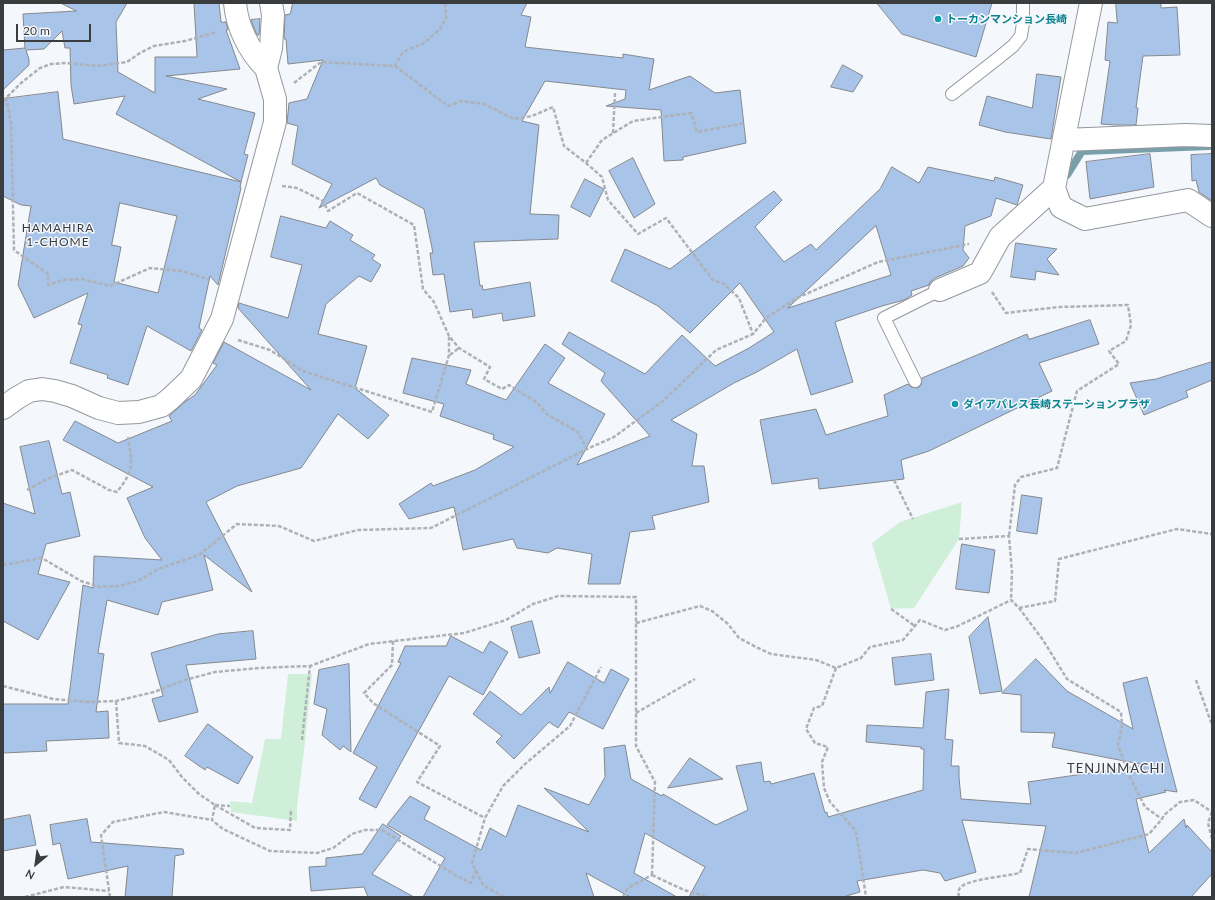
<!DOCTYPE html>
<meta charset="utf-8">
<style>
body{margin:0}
#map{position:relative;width:1215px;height:900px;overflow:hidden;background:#f4f8fd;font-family:Lato,sans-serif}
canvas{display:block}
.frame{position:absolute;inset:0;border:4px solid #3b3c3e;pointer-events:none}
.north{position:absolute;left:16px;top:844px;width:40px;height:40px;-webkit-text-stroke:3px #f4f8fd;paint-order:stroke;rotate:209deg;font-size:11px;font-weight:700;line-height:16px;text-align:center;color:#3b3c3e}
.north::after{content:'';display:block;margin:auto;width:14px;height:18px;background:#3b3c3e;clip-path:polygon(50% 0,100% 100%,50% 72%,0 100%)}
.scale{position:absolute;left:16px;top:24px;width:75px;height:18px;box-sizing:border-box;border:2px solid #3b3c3e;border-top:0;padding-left:5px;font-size:12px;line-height:14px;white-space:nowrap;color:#3b3c3e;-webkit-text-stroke:3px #f4f8fd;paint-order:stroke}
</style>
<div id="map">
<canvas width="1215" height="900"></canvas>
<div class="frame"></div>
<div class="north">N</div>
<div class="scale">20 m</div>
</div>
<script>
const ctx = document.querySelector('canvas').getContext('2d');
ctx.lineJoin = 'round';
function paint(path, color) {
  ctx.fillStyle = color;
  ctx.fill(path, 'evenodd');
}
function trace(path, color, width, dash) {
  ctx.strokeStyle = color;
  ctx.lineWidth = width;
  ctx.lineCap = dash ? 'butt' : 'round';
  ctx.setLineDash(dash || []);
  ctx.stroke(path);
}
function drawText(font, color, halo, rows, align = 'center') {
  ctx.font = font + ' Lato,"Noto Sans JP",sans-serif';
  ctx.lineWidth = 3;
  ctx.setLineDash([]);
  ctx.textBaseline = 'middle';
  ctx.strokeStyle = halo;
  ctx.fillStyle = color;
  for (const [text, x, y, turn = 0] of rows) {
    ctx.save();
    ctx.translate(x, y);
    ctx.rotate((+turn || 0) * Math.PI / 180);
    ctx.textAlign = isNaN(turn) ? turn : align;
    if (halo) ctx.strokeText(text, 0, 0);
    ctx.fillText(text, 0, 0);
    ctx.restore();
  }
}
const green = new Path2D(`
 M962 502 959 539 914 608 891 609 872 543 900 522Z
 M288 674H312L305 742 297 808V821L231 812 230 801 252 803 265 739H281Z`);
const stream = new Path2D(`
 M1067 175 1082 151 1209 146`);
const building = new Path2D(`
 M61 3H127L116 22 118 72 155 93V57H197L194 3H219L221 22H223L224 23V22H226L228 30H226L240 69 166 76 227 89 198 99 255 113 244 154 248 155 241 182 116 114 125 96 74 104 71 85 70 48H65L62 31 44 49 26 50 29 59V65L3 90V50L25 48V49L23 14 76 11Z
 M293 3H527L521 15 531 17 525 47 623 58V54L654 59 649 90 690 76 715 93 740 90 746 143 683 157V160L664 161 661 110 606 106 625 99 626 90 545 81 522 121 539 125 530 214 559 215 558 239 474 242 480 286 482 285 483 290 530 282 535 316 503 321 502 313 473 318 472 309 450 312 444 274 433 275 430 253H433L424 209 380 185 376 178 319 208 332 184 292 164 298 126 287 123 289 103 307 99 323 60 288 64 286 39H284L285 15 290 14Z
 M877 3H992L976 57 902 34Z
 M1116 3H1161V8L1177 7 1180 55 1143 56 1136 108H1138L1136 125H1115L1101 124 1110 61 1105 60 1108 22 1117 23Z
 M260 19 259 35H257L256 33 251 20Z
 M843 65 863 76 853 92 831 87Z
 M1037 74 1061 77 1051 139 1005 132 979 125 987 96 1032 108Z
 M58 92 63 139 241 182 240 188H241L218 285 210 276 199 328 202 330 191 351 147 326 128 385 107 378 108 375 70 363 82 325 78 324 88 293 34 318 18 285 31 206 21 205 3 196V99ZM120 203 177 216 158 293 114 282 121 247 112 245Z
 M1150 154 1154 187 1090 199 1086 162Z
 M1212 154V201L1199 192 1196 180 1192 181 1191 155Z
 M633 158 655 204 634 218 609 171Z
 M892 167 919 183 928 167 994 181 995 177 1023 185 1017 205 996 198 991 216 965 226 963 250 969 258 963 266 935 278 930 282 929 285 911 291 912 295 904 300 882 306 835 322 853 382 811 395 797 349 757 372 734 383 671 420 697 434 692 466H704L709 502 652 516 655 529 630 532 620 584H588L592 554 557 548 548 553 517 548 513 539 463 550 454 507 409 519 399 504 431 483 433 486 475 470 514 447 493 439 494 435 440 416 444 404 403 393 412 358 471 370 466 384 506 400 545 344 565 358 548 383 605 414 577 465 650 436 601 381 605 373 562 344 569 332 645 374 682 335 715 366 749 348 774 332 740 283 690 333 658 306 611 281 625 249 670 269 774 191 782 200 755 227 784 262 811 244 816 250 880 189ZM876 226 891 275 788 308Z
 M585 179 604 189 590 217 571 207Z
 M281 216 326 228 330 221 353 235 350 240 375 255 372 259 381 265 371 282 359 276 326 304 318 334 367 346 355 388 389 415 368 439 338 414 301 468 237 486 206 502 252 592 204 555 213 590 162 602 158 615 107 600 98 653 104 654 96 712 108 711 109 738 46 741 47 751 3 753V704H68L83 585 93 588 94 556 162 560 145 538 127 498 153 487 63 440 75 421 118 443 172 421 169 416 186 401 195 395 217 365 213 363 224 342 311 390 238 308 239 303 288 318 302 265 271 257Z
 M1016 243 1057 249 1047 259 1059 275 1036 271 1035 280 1011 277Z
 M1090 320 1099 344 1039 363 1052 391 929 451 901 460 904 479 819 489 818 478 772 484 760 420 816 409 826 435 888 416 884 395 908 384 911 387 918 388 921 385 922 378 1027 334 1029 339Z
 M1212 362V380L1186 391 1188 397 1144 415 1130 383 1156 379Z
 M49 441 62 494 70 492 80 536 46 544 38 574 70 582 38 640 3 621V503L35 514 20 447Z
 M1022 495 1042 498 1037 534 1017 531Z
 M962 544 995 550 989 593 956 589Z
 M988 617 1002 691 980 694 969 637Z
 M532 621 540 653 519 658 511 627Z
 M253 631 256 659 186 665 198 712 159 722 152 699 163 696 151 653 218 634Z
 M451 636 483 653 490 641 508 652 483 695 449 676 376 808 359 799 377 767 353 753 401 663 398 662 405 646H446Z
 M931 654 934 680 895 685 892 658Z
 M1036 659 1067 691 1133 729 1123 683 1147 677 1177 792 1164 790 1166 792 1136 799 1149 853 1184 819 1186 828 1187 825 1212 852V874L1191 897H1029L1046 826 962 820 976 872 945 881 940 873 923 870 857 881 860 892 843 897H689L705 867 645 833 634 873 677 897H630L586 873 594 897H423L445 858 387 825 410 796 430 807 424 819 481 850 490 828 506 837 518 805 589 832 544 788 589 805 605 777 604 748 625 745 631 779 662 796 663 794 716 825 748 810 736 766 761 762 764 782 770 781 771 784 814 773 825 813 827 812 828 817 923 790 924 749H921V747L866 742 867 725 923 728 926 692 949 689 945 739 953 740 951 766H959V777L961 799 1031 804 1028 782 1145 765 1052 747 1055 733 1021 732V695L1002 693Z
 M568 662 604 683 611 669 629 679 603 729 569 712 558 728 549 722 514 759 496 742 502 736 473 714 490 691 521 715 549 687 550 693Z
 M349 664 351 752 343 746 340 750 322 735 327 709 314 704 319 670Z
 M208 724 253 757 238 784 207 767 205 770 185 756Z
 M690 758 723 779 668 788Z
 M30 815 36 845 3 851V820Z
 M87 819 91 842 183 849 184 854 175 856 172 897H125L128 866 68 879 60 843 53 845 50 825Z
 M383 824 401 836 372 874 414 897H368L364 887 311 891 309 867 326 866V858L362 854Z`);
const path = new Path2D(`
 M395 66 448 106 462 101 484 104 514 119 532 116 553 107 564 146 586 163 602 177 608 200 638 234 666 218 713 280 724 284 739 298 753 334
 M294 83 321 62 395 66 403 52 424 43 440 29 446 18 445 3
 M6 97 11 123 14 250 48 274V285L63 280 82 279 110 286 150 268 181 271 208 279
 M3 101 21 83 40 68 51 64 66 63 97 66 127 62 140 53 154 46 185 41 217 32
 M613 133 615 93
 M586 163 602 140 633 121 691 113 697 132 745 123
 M282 186 297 188 323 201 328 211 357 193 414 225 423 289 434 302 449 336 459 348 490 367 484 379 502 389 509 385 536 402 548 415 578 432 587 449
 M992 292 1006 313 1059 307 1128 305 1131 325 1126 341 1109 351 1119 364 1077 391 1057 468 1021 477 1015 485 1009 536
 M238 340 270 350 303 371 432 412 449 355V337
 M450 355 459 348
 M894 480 913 519
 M27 490 47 479 72 470 109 490 117 492C135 469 132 464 128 437
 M959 539 1009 536 1012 572 1011 600
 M3 565 42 558 81 581 100 587 119 586 138 581 158 569 199 555 237 524 279 526 314 541 358 530 431 528 587 449 614 437 663 401 716 350 753 334 766 318 797 298 878 262 969 244
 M1019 608 1055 601 1059 559 1177 529 1212 534
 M891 609 915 626
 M636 623 700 606 712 611 728 624 739 638 758 648 771 654 816 660 836 668 861 658 870 647 903 640 920 620 945 630 958 626 1011 600 1019 608 1043 640 1067 679 1121 712 1122 726 1118 745 1128 773 1145 807 1162 819
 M393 641 392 665 364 693 373 703 440 746 417 782 485 818
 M836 668 822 706 814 708 806 729 815 743 828 747 822 762 824 788 830 802 856 831 866 897
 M1196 680 1212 725
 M3 686 53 699 88 702 116 701 154 692 185 680 215 672 259 668 310 666 369 644 464 633 506 620 533 604 558 596 636 597V746L655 782 652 875
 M116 701 119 743 145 746 169 760 182 777 199 794 215 805 212 820 223 829 270 851 317 853 333 848 352 834 365 830H382L457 876 471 883 476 870
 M636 713 695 679
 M302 740 310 666
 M215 805 255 828 290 830 291 809
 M215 805 230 806
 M1212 812 1208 823 1212 839
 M652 875 684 890 708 897
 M25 897 64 887 109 891
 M110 897 101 835 113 822 164 812 212 820
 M504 897 483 885 472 863 485 818 503 786 525 764 570 726 601 667
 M623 897 628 888 652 875
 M959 897C958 892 958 889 962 886 972 879 1007 876 1020 873L1028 849 1076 853 1149 834 1162 819 1164 815 1180 802 1194 800 1212 812`);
const service = new Path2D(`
 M952 94 997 59 1013 46 1021 36 1023 23V3
 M915 381 884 318 940 290`);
const minor = new Path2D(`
 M235 3C237 27 249 51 266 68
 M1064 140 1186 135 1212 136
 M1054 188 1061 207 1085 219 1188 200 1212 216
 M940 290 980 273 1000 237 1054 188 1091 3
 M3 408 17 398 29 391 42 389 55 391 72 396 99 408 118 413 139 412 161 406 170 399 191 379 222 319 275 122V99L266 68 271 48 273 15 271 3`);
const markers = [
 [938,19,4,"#0f9aa8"],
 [955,404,4,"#0f9aa8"]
];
const cultureNames = [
 ["トーカンマンション長崎",946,19],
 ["ダイアパレス長崎ステーションプラザ",963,404]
];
const neighbourhoodNames = [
 ["HAMAHIRA",58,228],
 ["1-CHOME",58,242]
];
const quarterNames = [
 ["TENJINMACHI",1116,769]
];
paint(green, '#d0efd9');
trace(stream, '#79a0aa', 8);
paint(building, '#a8c4e9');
trace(building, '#85888d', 1);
trace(service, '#94979c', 14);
trace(minor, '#94979c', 24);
trace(path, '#aeb1b5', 2.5, [4, 2]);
trace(service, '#fff', 12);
trace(minor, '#fff', 22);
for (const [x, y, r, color] of markers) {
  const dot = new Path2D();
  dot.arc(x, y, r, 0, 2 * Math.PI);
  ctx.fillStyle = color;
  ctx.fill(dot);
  trace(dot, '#f4f8fd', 1.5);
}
drawText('bold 11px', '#0d838f', '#f4f8fd', cultureNames, 'left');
ctx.letterSpacing = '1px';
drawText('12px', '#3b3c3e', '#f4f8fd', neighbourhoodNames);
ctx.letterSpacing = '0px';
ctx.letterSpacing = '1px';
drawText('13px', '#3b3c3e', '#f4f8fd', quarterNames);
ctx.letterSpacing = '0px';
</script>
